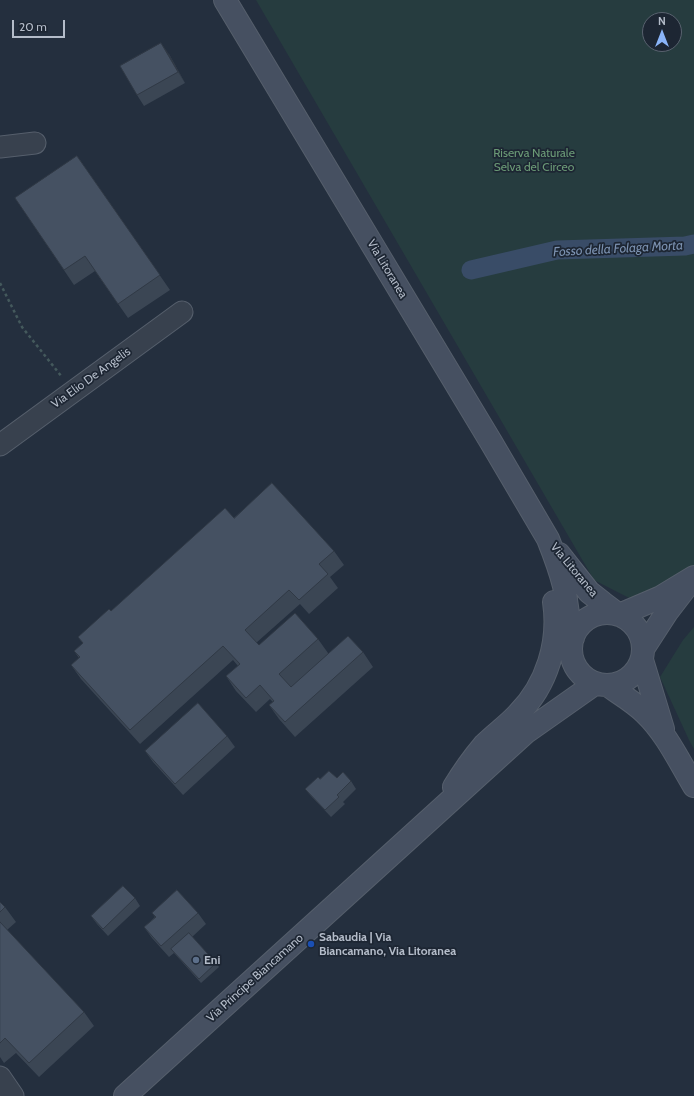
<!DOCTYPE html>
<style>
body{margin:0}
#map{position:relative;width:694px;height:1096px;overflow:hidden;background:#242f3e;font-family:Cabin,sans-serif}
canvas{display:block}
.north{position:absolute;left:642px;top:12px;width:40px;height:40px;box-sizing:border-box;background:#1d2633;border:1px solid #59626f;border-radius:50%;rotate:0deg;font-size:11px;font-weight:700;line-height:16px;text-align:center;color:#b4bcc9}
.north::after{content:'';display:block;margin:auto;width:14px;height:18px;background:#8ab4f8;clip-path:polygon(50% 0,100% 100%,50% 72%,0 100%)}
.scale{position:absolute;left:12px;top:20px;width:53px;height:18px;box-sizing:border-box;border:2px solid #b4bcc9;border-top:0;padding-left:5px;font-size:12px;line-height:14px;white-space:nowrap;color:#b4bcc9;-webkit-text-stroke:3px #1d2633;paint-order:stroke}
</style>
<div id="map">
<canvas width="694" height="1096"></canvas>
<div class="north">N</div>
<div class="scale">20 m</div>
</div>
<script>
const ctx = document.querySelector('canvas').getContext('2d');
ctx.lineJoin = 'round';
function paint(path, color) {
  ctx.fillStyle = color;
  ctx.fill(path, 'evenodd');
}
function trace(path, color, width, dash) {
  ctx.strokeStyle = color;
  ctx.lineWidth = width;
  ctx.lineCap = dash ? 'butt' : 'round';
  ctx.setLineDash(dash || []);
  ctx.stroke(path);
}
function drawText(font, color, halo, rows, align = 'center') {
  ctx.font = font + ' Cabin,sans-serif';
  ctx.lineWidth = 3.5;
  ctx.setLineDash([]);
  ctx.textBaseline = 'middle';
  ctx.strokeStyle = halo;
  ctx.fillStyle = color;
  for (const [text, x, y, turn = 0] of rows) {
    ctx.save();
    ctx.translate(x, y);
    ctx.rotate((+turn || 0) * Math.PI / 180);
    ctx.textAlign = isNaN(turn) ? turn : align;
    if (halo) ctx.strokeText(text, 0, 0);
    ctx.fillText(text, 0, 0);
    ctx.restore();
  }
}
const green = new Path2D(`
 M256 0H694V590L635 601 594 580ZM650 20H674V44H650Z
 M694 627V749L689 740 660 677 683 640Z`);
const canal = new Path2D(`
 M471 270 557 250 685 246 694 244`);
const path = new Path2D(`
 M0 283 22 327 62 377`);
const street = new Path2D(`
 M0 147 35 143
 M0 445 182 312
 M0 1077 13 1096`);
const secondary = new Path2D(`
 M225 0 491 442 548 539C554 554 560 570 564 586 567 604 568 621 573 638
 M559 554 589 592 603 603 619 615 661 597 694 577
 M571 649a36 36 0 1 1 72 0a36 36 0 1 1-72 0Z
 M643 649 667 612 687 586
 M642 660 663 729
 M607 685C620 694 634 702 645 713 666 733 679 761 694 786
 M454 787C463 772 473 758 484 745 495 734 508 725 518 714 547 685 560 642 554 602
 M125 1096 525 733 596 683`);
const wall = new Path2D(`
 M169 54 185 83 144 106 137 95Z
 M77 156 170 290 128 318 95 271 74 285 15 198Z
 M234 518 334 551 344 565 330 577 338 588 309 614 300 604 256 643 259 645 318 639 328 653 363 652 373 667 295 737 279 719 269 705 273 702 270 699 256 712 236 691 226 676 238 666 233 660 140 744 81 679 71 665 79 658 74 651 83 643 78 637 111 611Z
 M227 736 235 747 183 795 153 762 145 751Z
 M337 778 351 781 356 789 343 802 345 804 331 817 311 796 305 789 320 779Z
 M135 898 140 906 108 936 97 924 91 916Z
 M0 902 5 907 16 922 7 930 84 1012 94 1026 39 1077 16 1053 4 1063 0 1057Z
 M152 913H198L206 924 192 937 216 963 219 967 201 983 174 953 169 957 152 938 144 927 155 917Z`);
const shadedWall = new Path2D(`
 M161 43 169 54 185 83 178 72Z`);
const building = new Path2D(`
 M161 43 178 72 137 95 120 66Z
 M77 156 160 275 118 304 85 256 64 270 15 198Z
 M272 483 334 551 319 564 328 574 299 600 289 590 245 630 259 645 295 613 318 639 279 674 291 687 348 636 363 652 285 722 269 705 274 701 260 685 246 698 226 676 240 664 223 646 130 730 71 665 80 657 74 651 83 643 78 637 109 609 111 611 225 508 234 518Z
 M198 703 227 736 175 784 145 751Z
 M329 771 337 778 343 772 351 781 337 795 339 797 325 810 305 789 318 777 320 779Z
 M123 886 135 898 103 929 91 916Z
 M177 890 198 913 161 946 144 927 156 917 152 913Z
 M0 902 5 907 0 912Z
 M0 922 84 1012 29 1063 5 1038 0 1043Z
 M189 933 216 963 199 979 171 949Z`);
const markers = [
 [311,944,4,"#1a4fb4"],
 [196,960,4,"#5c6f8a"]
];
const parkNames = [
 ["Riserva Naturale",534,153],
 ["Selva del Circeo",534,167]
];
const streetNames = [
 ["Via Litoranea",387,269,59],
 ["Via Elio De Angelis",91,378,-36],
 ["Via Litoranea",574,570,50],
 ["Via Principe Biancamano",255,978,-42]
];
const poiNames = [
 ["Sabaudia | Via",319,937],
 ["Biancamano, Via Litoranea",319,951],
 ["Eni",204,960]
];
const waterNames = [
 ["Fosso della Folaga Morta",618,249,-3]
];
paint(green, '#263c3f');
trace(canal, '#394c67', 19);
trace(street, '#565f6c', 23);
trace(secondary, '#565f6c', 24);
trace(path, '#44595c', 2.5, [3, 3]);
trace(street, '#38414e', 21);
trace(secondary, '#465061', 22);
paint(wall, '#3b4654');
paint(shadedWall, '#303945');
paint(building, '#455162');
trace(building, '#303945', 1);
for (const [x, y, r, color] of markers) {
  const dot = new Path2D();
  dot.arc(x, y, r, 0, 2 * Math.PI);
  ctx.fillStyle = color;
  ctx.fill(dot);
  trace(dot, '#1d2633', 1.5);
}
drawText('12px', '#6b9a76', '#1d2633', parkNames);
drawText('12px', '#b4bcc9', '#1d2633', streetNames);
drawText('bold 12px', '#b4bcc9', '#1d2633', poiNames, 'left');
drawText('italic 13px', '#7c92b1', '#1d2633', waterNames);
</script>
